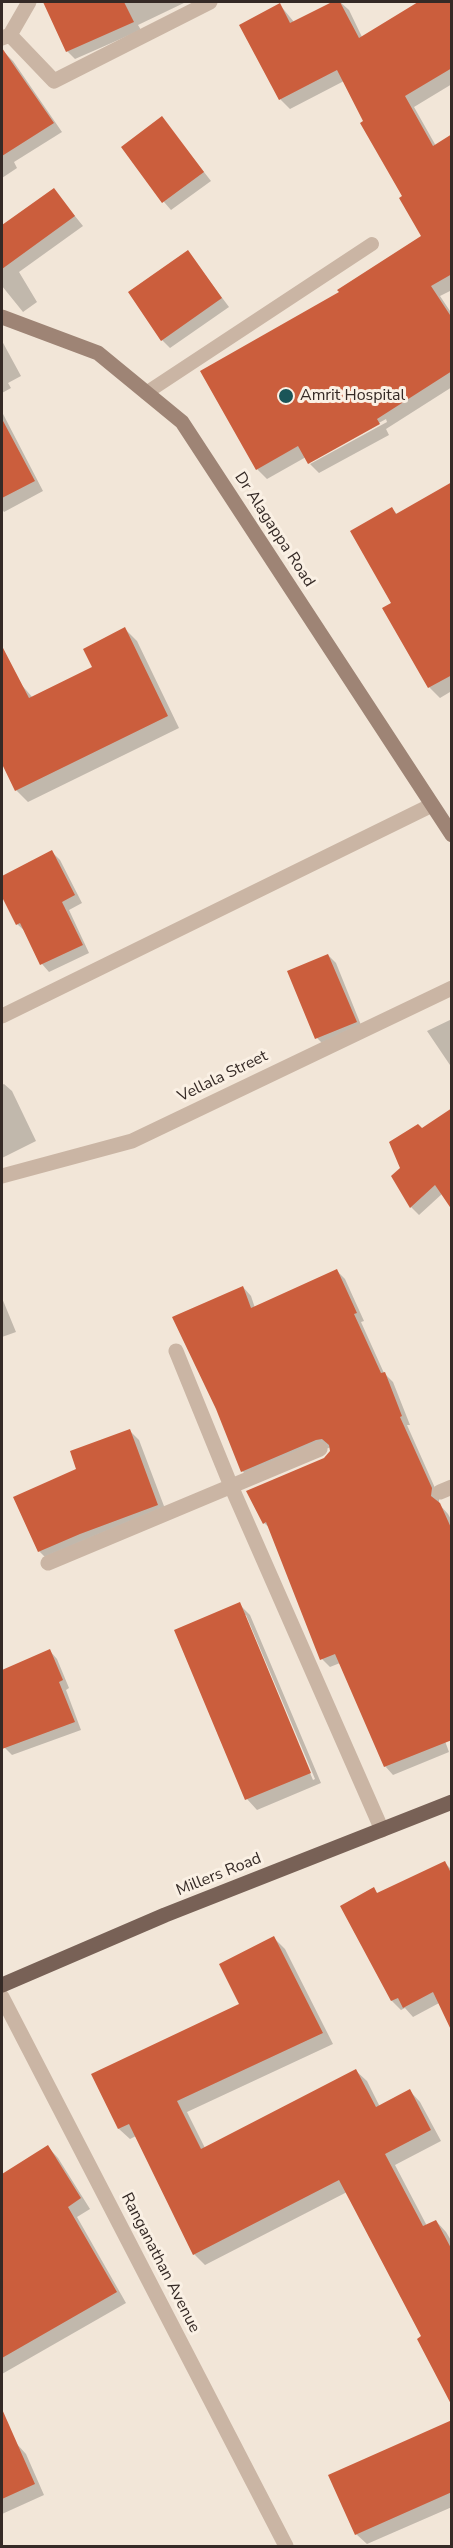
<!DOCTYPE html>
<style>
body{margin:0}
#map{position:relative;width:453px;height:2548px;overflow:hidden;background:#f2e6d8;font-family:"Nunito Sans",sans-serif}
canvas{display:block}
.frame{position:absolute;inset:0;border:3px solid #352a26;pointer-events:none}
</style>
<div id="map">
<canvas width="453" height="2548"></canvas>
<div class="frame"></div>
</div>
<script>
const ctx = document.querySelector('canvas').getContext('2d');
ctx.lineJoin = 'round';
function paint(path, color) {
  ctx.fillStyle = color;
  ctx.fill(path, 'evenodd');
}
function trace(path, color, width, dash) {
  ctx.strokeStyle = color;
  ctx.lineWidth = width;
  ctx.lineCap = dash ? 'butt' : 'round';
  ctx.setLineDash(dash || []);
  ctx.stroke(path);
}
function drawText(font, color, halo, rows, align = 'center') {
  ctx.font = font + ' "Nunito Sans",sans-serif';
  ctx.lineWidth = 6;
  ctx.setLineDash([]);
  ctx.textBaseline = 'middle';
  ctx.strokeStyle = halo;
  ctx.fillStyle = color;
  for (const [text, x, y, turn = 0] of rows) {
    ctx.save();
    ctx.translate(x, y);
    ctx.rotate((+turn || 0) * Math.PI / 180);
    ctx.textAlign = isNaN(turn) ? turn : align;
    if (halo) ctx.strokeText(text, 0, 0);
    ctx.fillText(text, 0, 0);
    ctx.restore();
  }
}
const shadow = new Path2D(`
 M90 2H186L138 25 141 30 75 59 67 51 54 23Z
 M336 2H340L349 10 362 37 421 2H452V84L414 107 436 146 452 136V290L440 296 452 314V387L386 429 389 435 319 473 310 464 387 422 386 419 310 461V464L306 457 267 479 257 469 341 293 423 237 344 81 290 109 280 99V5L294 22Z
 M4 52 13 61 62 132 14 162 17 168 2 178V53Z
 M162 118 211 181 171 210 164 202Z
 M54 190 83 226 19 272 37 302 23 312 2 286V227Z
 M188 252 229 307 170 348 162 340Z
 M2 341 21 376 8 383 11 388 2 393Z
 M2 412 43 491 4 512 2 509Z
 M452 484V695L450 692 440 698 429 687 393 603 392 509 398 515Z
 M125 629 137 641 179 728 28 802 16 790 2 760V690L19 682 33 698 94 668Z
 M52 852 60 860 82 903 69 910 89 953 49 972 42 964 26 932 17 924 2 894V877Z
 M328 955 336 963 363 1030 325 1046 317 1038Z
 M452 1019V1068L427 1031Z
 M4 1084 12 1091 36 1141 2 1158V1085Z
 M422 1130 443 1193 419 1215 411 1207 401 1168Z
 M337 1271 345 1279 364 1321 361 1322 384 1373 393 1382 410 1425H407L439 1497V1504L448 1514 452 1521V1739L445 1741 449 1752 393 1775 385 1766 340 1663 330 1667 322 1659 271 1529 264 1523 325 1459 331 1451V1447L251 1479 242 1471 243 1287 251 1296 255 1308Z
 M2 1298 16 1332 2 1337Z
 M129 1430 139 1440 167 1514 49 1561 39 1551 15 1498 78 1470Z
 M239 1604 250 1615 321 1783 257 1810 247 1799ZM243 1615H246L315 1779 313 1780Z
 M50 1651 57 1659 69 1688 66 1690 81 1730 12 1755 4 1747 2 1740V1671Z
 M445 1863 452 1870V2005L441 2002 413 2017 405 2008 401 2010 392 2001 373 1889 378 1894Z
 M274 1938 285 1949 333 2044 187 2112 205 2148 356 2071 367 2081 380 2107 410 2091 420 2102 441 2141 395 2165 427 2226 436 2221 446 2232 452 2242V2402L423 2337 347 2192 205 2265 194 2254 136 2136 130 2139 119 2129 93 2074 241 2005Z
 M48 2147 58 2158 90 2209 77 2217 126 2303 2 2374V2177Z
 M2 2419 13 2444 16 2443 26 2454 44 2495 2 2514Z
 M452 2476V2507L367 2544 356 2534Z`);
const building = new Path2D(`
 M43 2H124L134 22 66 52Z
 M332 2H340L359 38 418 2H452V68L405 96 433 146 452 134V274L431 286 452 318V371L377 419 380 424 308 464 298 446 256 470 200 371 339 292 337 290 421 236 399 198 402 196 360 123 363 121 337 70 279 100 239 25 280 3 290 23Z
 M2 48 54 123 2 156Z
 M162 116 204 172 162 203 121 147Z
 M54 188 75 216 2 269V225Z
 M188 250 222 298 161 341 128 292Z
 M2 419 35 481 2 498Z
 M452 482V675L428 688 382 608 391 603 350 531 392 507 396 514Z
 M125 627 168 716 15 791 2 764V646L29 698 92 667 83 649Z
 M52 850 75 895 62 902 83 945 40 965 20 923 16 925 2 897V876Z
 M328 954 357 1022 315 1039 287 971Z
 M452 1108V1210L435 1185 410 1208 391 1176 400 1168 389 1142 418 1124 422 1128Z
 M337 1269 357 1313 354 1314 381 1373 385 1372 402 1416 400 1417 432 1488 431 1496 440 1503 452 1530V1740L384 1767 335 1654 320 1660 266 1522 263 1524 246 1491 324 1458 330 1451 329 1445 322 1439 316 1440 241 1472 216 1409 172 1317 243 1286 251 1308Z
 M130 1429 158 1505 80 1534 38 1552 13 1497 76 1469 70 1451Z
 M240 1602 311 1773 245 1800 174 1630Z
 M50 1649 63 1680 59 1682 75 1722 2 1749V1670Z
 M445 1861 452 1875V2032L433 1992 403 2008 398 1998 391 2001 340 1906 374 1887 377 1893Z
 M274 1936 323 2033 177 2101 201 2149 356 2069 376 2107 410 2089 431 2130 385 2154 423 2226 436 2220 452 2250V2406L417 2339 421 2336 339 2180 193 2255 129 2124 118 2129 91 2074 239 2004 219 1964Z
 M48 2145 81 2198 68 2207 117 2292 2 2358V2174Z
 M2 2409 35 2484 2 2499Z
 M452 2420V2492L355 2535 328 2475Z`);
const service = new Path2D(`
 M146 393 372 244`);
const minor = new Path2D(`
 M10 35 54 81 210 2
 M2 38 10 35 29 2
 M2 1016 432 805
 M2 1176 132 1141 452 988
 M176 1351 231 1486 382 1830
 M440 1492 452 1487
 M48 1563 320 1449`);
const tertiary = new Path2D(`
 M2 1997 286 2546`);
const secondary = new Path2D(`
 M2 317 98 353 182 422 452 835`);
const primary = new Path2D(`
 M2 1985 165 1915 452 1802`);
const markers = [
 [286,396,8,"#1a5558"]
];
const poiNames = [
 ["Amrit Hospital",300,396]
];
const streetNames = [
 ["Dr Alagappa Road",274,530,57],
 ["Vellala Street",223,1077,-26],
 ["Millers Road",219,1875,-22],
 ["Ranganathan Avenue",160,2263,63]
];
paint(shadow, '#0003');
paint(building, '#cb5e3d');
trace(service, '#cab5a4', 14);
trace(minor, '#cab5a4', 15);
trace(tertiary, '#cab5a4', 15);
trace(secondary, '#9e8475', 15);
trace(primary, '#786156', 15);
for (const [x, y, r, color] of markers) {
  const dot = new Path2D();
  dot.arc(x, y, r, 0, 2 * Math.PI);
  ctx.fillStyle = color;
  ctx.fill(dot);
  trace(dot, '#faf0e4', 2);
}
drawText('16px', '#352a26', '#faf0e4', poiNames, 'left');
drawText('16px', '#352a26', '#faf0e4', streetNames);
</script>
